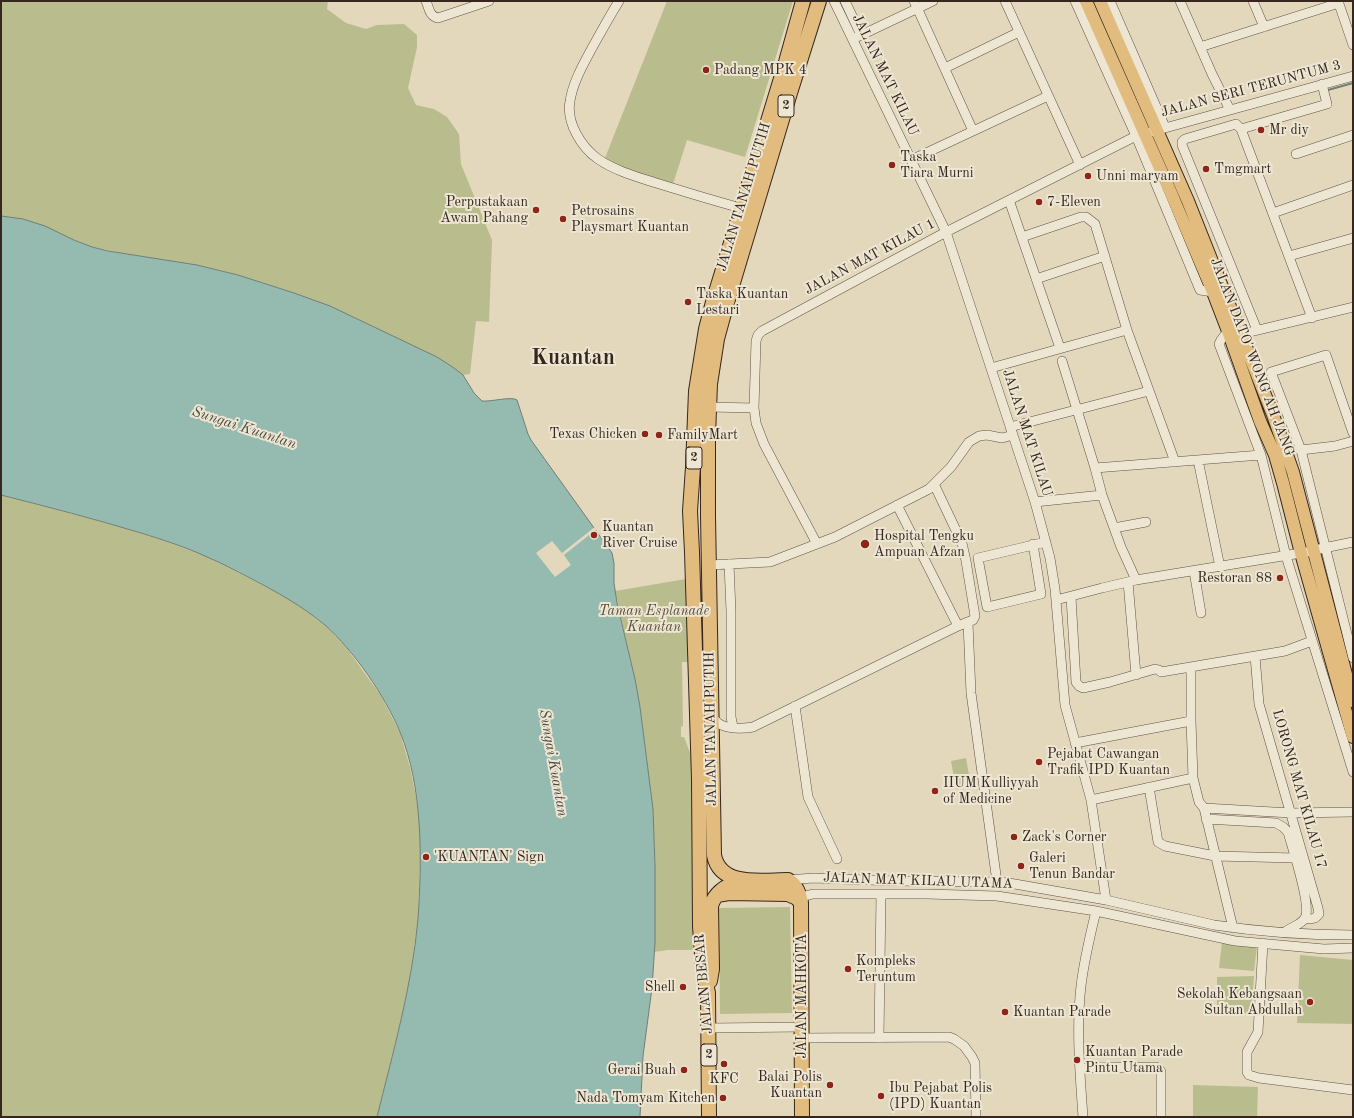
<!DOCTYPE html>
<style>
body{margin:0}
#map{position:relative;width:1354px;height:1118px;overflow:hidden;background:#e3d8bc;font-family:"Old Standard TT",serif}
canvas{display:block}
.frame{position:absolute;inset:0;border:2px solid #36261e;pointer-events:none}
</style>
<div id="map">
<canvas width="1354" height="1118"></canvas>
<div class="frame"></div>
</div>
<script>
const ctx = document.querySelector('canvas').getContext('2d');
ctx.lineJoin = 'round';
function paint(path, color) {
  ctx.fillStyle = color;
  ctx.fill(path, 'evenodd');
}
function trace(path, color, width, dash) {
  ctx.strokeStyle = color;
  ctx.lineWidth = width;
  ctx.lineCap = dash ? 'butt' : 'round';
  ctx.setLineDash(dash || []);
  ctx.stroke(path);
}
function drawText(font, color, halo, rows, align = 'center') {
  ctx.font = font + ' "Old Standard TT",serif';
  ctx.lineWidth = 4;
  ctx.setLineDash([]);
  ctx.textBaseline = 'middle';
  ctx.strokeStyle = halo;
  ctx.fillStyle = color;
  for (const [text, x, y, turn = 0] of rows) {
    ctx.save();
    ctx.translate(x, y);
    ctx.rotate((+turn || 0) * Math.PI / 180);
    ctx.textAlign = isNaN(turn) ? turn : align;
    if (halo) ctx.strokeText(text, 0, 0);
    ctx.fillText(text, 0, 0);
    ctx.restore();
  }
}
const green = new Path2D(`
 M1 1H328L327 9 346 23 366 29 377 25 404 24 417 35V47L408 88 416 105 434 109 447 117 459 134 461 164 492 240 489 322 476 321 470 374 463 375 454 368 437 357 396 338 351 316 294 293 238 275 220 270 159 259 125 254 92 247 23 219 1 216Z
 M667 1H793L745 157 687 140 673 184 624 169 605 158Z
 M1 495 121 527 171 543 206 556 284 596 304 609 326 626 346 647 381 696 400 733 410 767 416 797 420 825V859L418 920 412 963 404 1008 377 1117H1Z
 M686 579 688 662H682L683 726 681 727V737H684L694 763 698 950H668L654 952 655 929V866L653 809 640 707 635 679 615 591Z
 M966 758 971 786 956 789 951 761Z
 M790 907 792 1013 720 1014 719 908Z
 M1222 942 1257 946 1254 971 1219 968Z
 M1300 955 1353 960V1024L1297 1023Z
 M1254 976 1251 1013 1243 1014 1242 1005 1220 1006 1217 1005V977Z
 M1193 1085 1258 1087 1257 1117H1193Z`);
const water = new Path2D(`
 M1 216 23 219 45 226 74 240 92 247 108 251 197 265 238 275 294 293 330 306 437 357 454 368 463 375 474 393 482 401C491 402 511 396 517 400L528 434 531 440 612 553 614 563V583L617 603 635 679 640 707 653 809 655 866V943L652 988 643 1056 640 1117H377C393 1052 412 986 418 919 422 860 423 787 400 732 385 696 354 651 325 625 302 606 277 592 250 578 236 571 222 563 207 557 186 547 163 540 141 533 95 519 48 507 1 495Z`);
const pier = new Path2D(`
 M596 526 598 528 564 555 571 565 555 577 536 553 552 541 562 553Z`);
const stream = new Path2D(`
 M1328 90 1353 83`);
const minor = new Path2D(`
 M426 1C429 8 429 16 438 18L489 1
 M619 1C609 17 601 32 592 48 583 65 573 82 570 101 566 122 581 147 598 159 614 170 634 176 653 182 682 191 711 200 741 208
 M834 1 946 232 1035 502 1050 558 1055 589 1065 705 1091 800 1106 900
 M845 1 861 35
 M914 1 973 131
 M1005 1 1080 165
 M1075 1 1136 136 1200 290 1213 292
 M1110 1 1165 127
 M1180 1 1212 74 1230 110
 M1253 1 1264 27
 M1338 1 1353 45
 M853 39 933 1
 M1200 47 1339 3
 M945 68 1019 32
 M1241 129 1327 104 1322 84
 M1296 154 1353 135
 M911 160 1048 96
 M1009 200 1060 348
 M1273 213 1353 185
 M1022 237 1081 217H1086L1095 224 1127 330 1175 462
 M1289 256 1353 238
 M1036 279 1105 256
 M1257 330 1182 145V142L1185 139 1236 124 1241 129 1312 318
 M1228 331 1221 340 1219 344 1261 455 1286 556 1353 772
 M1242 334 1353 307
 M1062 361 1095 468 1102 495 1121 547 1136 580
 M991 368 1127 330
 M709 407 754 408
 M1010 427 1149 391
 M1353 433 1326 355 1271 372 1301 450 1353 658
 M1301 450 1335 446 1353 441
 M1198 460 1220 567
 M1095 468 1261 455
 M1035 502 1102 495
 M897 505 958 626
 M1114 528 1146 522
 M817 544 764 444 756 423 754 408 756 341 758 335 762 331 946 232 1136 136 1353 76
 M1033 544 1041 594 987 607 978 558 1046 542
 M1319 549 1353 542
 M729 564 731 611V717L733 727
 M709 565 770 562 835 537 929 489 951 467 969 442 979 436 987 435 1002 438 1013 435
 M1194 571 1201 613
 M1128 582 1136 675
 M1071 597 1076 682 1079 686 1083 688 1110 682 1155 669 1159 670 1161 672 1285 651 1312 641
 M1056 600 1102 588 1136 580 1307 552
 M968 623 971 693 997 882
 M1255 656 1259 704 1318 908 1319 914 1315 918 1311 919 1305 918
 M1191 667V721L1193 778 1199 802 1204 808 1233 928
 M795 706 808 797 837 859
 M711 716C713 718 716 721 718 723 726 729 743 729 753 727L958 626 973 620 975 616 974 610 966 561 962 543 934 484
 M1075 743 1191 721
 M1149 787 1158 842 1165 846 1215 856 1295 858
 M1091 800 1193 778
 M1204 808 1291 813 1353 812
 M1206 819 1276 823 1283 827 1288 832C1292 847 1312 906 1305 918 1301 925 1291 927 1285 932
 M788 880 813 878 897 881 997 882 1009 883 1106 900 1214 925C1260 932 1307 935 1353 935
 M801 903 805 896 813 894H927L997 896 1096 911 1235 941 1324 949 1353 948
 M1263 943 1258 1032 1247 1052V1072L1249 1075 1259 1078 1353 1090
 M709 1028 802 1027
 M802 1038 949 1037 954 1039 964 1046 972 1057 975 1063 976 1117
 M879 1038 881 894
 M1081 1068 1156 1067 1159 1069 1161 1072V1117
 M1083 1117C1080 1074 1076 1029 1081 986 1084 960 1090 936 1096 911`);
const major = new Path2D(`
 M1086 1 1171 193 1213 292 1228 331 1260 421 1275 455 1283 483 1301 553 1353 737
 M1100 1 1188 201 1273 415 1293 472 1353 701`);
const highway = new Path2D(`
 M717 895 729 893 788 894 797 898 801 903
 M710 981 712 969 711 906C715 891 729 884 743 880
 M709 1117 708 993 703 969 700 926 699 779 692 552 690 511 693 467 696 391 706 329 713 302 786 62 803 1
 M802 1117 801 903C799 893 797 886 788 880 763 880 720 888 714 855L708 516V436L710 384 717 339 726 306 790 93 819 1`);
const markers = [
 [706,70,4,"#8f2418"],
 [1261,130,4,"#8f2418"],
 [892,165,4,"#8f2418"],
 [1206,169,4,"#8f2418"],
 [1088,176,4,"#8f2418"],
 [1039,202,4,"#8f2418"],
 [536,210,4,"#8f2418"],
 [563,219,4,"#8f2418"],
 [688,302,4,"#8f2418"],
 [645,434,4,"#8f2418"],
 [659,435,4,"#8f2418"],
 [594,535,4,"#8f2418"],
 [865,544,5,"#8f2418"],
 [1280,578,4,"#8f2418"],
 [1039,762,4,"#8f2418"],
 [935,791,4,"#8f2418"],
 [1014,837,4,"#8f2418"],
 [426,857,4,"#8f2418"],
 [1021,866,4,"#8f2418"],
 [848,969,4,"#8f2418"],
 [683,987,4,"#8f2418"],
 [1310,1002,4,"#8f2418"],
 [1005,1012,4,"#8f2418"],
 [1077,1060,4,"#8f2418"],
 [724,1064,4,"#8f2418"],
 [684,1070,4,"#8f2418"],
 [830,1085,4,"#8f2418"],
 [881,1096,4,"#8f2418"],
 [723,1098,4,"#8f2418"]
];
const shields = [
 [786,106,16],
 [694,458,16],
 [709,1055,16]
];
const shieldNames = [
 ["2",786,106],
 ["2",694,458],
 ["2",709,1055]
];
const poiNames = [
 ["Padang MPK 4",714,70],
 ["Mr diy",1269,130],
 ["Taska",900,157],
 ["Tiara Murni",900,173],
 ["Tmgmart",1214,169],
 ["Unni maryam",1096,176],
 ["Perpustakaan",528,202,"right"],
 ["Awam Pahang",528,218,"right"],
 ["7-Eleven",1047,202],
 ["Petrosains",571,211],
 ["Playsmart Kuantan",571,227],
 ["Taska Kuantan",696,294],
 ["Lestari",696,310],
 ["Texas Chicken",637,434,"right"],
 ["FamilyMart",667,435],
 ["Kuantan",602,527],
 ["River Cruise",602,543],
 ["Hospital Tengku",874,536],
 ["Ampuan Afzan",874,552],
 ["Restoran 88",1272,578,"right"],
 ["Pejabat Cawangan",1047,754],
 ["Trafik IPD Kuantan",1047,770],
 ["IIUM Kulliyyah",943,783],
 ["of Medicine",943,799],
 ["Zack's Corner",1022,837],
 ["'KUANTAN' Sign",434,857],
 ["Galeri",1029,858],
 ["Tenun Bandar",1029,874],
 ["Kompleks",856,961],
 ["Teruntum",856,977],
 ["Shell",675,987,"right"],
 ["Sekolah Kebangsaan",1302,994,"right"],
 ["Sultan Abdullah",1302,1010,"right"],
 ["Kuantan Parade",1013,1012],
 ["Kuantan Parade",1085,1052],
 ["Pintu Utama",1085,1068],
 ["Gerai Buah",676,1070,"right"],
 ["Balai Polis",822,1077,"right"],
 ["Kuantan",822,1093,"right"],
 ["KFC",724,1079,"center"],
 ["Ibu Pejabat Polis",889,1088],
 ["(IPD) Kuantan",889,1104],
 ["Nada Tomyam Kitchen",715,1098,"right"]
];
const streetNames = [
 ["JALAN MAT KILAU",885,75,64],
 ["JALAN SERI TERUNTUM 3",1251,89,-15],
 ["JALAN TANAH PUTIH",744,197,-73],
 ["JALAN MAT KILAU 1",870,257,-28],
 ["JALAN DATO' WONG AH JANG",1252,357,69],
 ["JALAN MAT KILAU",1027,433,72],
 ["JALAN TANAH PUTIH",711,729,-91],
 ["LORONG MAT KILAU 17",1299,789,74],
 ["JALAN MAT KILAU UTAMA",918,881,2],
 ["JALAN BESAR",704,984,-95],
 ["JALAN MAHKOTA",802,996,-90]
];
const parkNames = [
 ["Taman Esplanade",654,611],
 ["Kuantan",654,627]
];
const waterNames = [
 ["Sungai Kuantan",244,428,18],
 ["Sungai Kuantan",553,763,80]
];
const townNames = [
 ["Kuantan",573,358]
];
paint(green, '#b9bd8d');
paint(water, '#95bab0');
trace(water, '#6f7f76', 1);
paint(pier, '#e3d8bc');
trace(stream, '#6f7f76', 2);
trace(minor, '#615246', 10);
trace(major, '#36261e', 14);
trace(highway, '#36261e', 16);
trace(minor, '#ede6d3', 9);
trace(major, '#e2bc7e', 12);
trace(highway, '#e2bc7e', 14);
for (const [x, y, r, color] of markers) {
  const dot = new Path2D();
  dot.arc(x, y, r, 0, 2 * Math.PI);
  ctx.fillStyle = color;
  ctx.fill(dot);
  trace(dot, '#ede6d3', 1.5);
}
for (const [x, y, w] of shields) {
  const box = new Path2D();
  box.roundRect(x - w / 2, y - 11, w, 22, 3);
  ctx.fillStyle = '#ede6d3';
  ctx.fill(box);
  trace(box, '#36261e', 1);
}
drawText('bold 13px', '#36261e', null, shieldNames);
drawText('14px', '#36261e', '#ede6d3', poiNames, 'left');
drawText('14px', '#36261e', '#ede6d3', streetNames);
drawText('italic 14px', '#574c3a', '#ede6d3', parkNames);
drawText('italic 15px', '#4e4b42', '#ede6d3', waterNames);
drawText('bold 22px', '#36261e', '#ede6d3', townNames);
</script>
